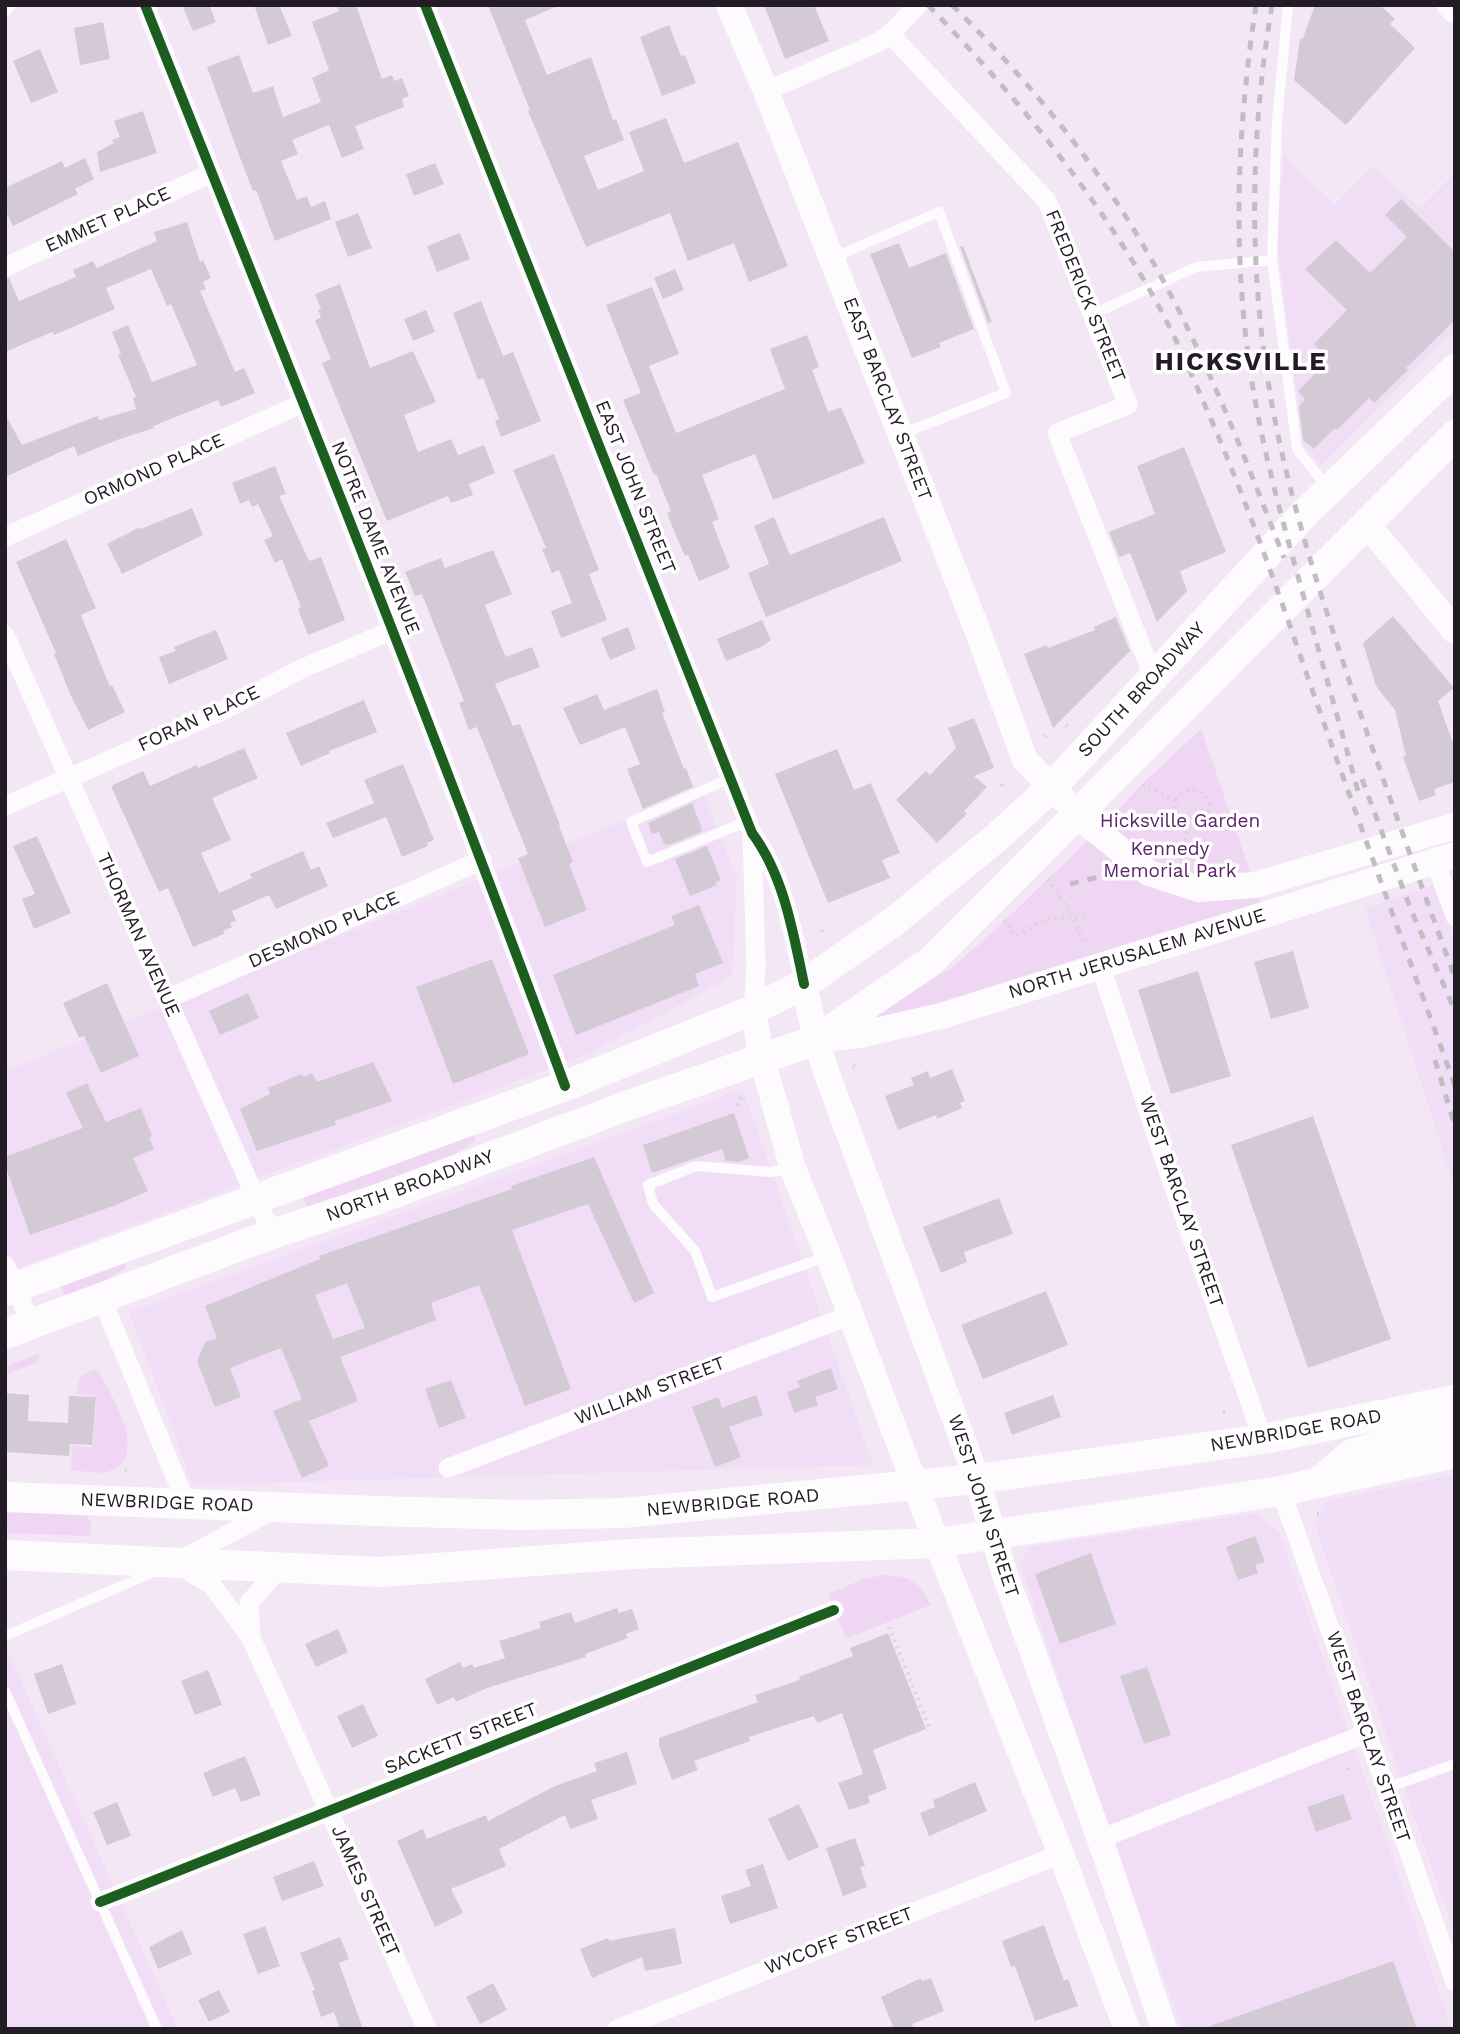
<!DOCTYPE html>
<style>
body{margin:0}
#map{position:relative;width:1460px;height:2034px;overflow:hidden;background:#f3e7f6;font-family:"Work Sans",sans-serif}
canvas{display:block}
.frame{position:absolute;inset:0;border:7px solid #231b25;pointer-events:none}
</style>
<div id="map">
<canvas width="1460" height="2034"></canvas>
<div class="frame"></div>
</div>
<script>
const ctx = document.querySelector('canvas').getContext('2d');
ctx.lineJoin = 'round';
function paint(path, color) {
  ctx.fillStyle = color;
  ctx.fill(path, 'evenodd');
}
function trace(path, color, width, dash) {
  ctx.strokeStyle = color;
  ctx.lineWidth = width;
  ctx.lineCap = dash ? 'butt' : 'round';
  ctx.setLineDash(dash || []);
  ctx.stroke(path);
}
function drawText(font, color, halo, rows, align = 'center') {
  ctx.font = font + ' "Work Sans",sans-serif';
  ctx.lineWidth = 7;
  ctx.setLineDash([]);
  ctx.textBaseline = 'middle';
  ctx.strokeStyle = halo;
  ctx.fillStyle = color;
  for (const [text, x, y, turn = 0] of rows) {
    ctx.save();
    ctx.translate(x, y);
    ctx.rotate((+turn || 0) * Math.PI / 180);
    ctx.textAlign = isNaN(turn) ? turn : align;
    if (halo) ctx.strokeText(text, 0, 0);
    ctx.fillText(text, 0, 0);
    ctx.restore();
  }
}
const built = new Path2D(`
 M1284 155 1335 205 1373 166 1420 208 1455 173V330L1322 465 1303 444 1276 237Z
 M702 789 737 878 732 977 586 1055 5 1273V1071Z
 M1436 885 1455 944V1189L1365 908Z
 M743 1089 873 1465 193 1485 129 1312Z
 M1455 1475V1935L1315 1526 1326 1501Z
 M1256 1513 1279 1532 1452 2029H1183L1103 1814 1020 1563 1029 1547Z
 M5 1647 18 1674 178 2029H5Z`);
const green = new Path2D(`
 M1201 729 1263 909 886 1022 858 1026 951 968 992 933 1108 821 1141 785Z
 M473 1133 475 1141 447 1159 309 1207 304 1201 305 1195Z
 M123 1259 126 1267 102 1283 65 1295 59 1281Z
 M40 1353 37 1362 5 1375V1367Z
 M98 1369C110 1395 151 1454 110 1471 98 1475 83 1471 71 1470L72 1446 92 1447 97 1396 77 1394C79 1374 80 1375 98 1369Z
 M5 1510 87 1516 92 1524 89 1536 5 1533Z
 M882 1575C910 1576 918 1580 931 1605L846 1639 828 1594 861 1580Z`);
const building = new Path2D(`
 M182 5H209L216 22 193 31Z
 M254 5H279L292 36 268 45Z
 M336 5H356L382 79 392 75 394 81 402 78 409 96 402 99 404 107 355 126 364 149 342 158 329 125 292 140 298 154 281 161 297 200 307 196 311 207 325 201 331 219 275 241 256 190 253 191 242 163 207 67 239 55 253 93 273 86 283 117 321 102 312 78 329 70 312 22 339 11Z
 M488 5H560L525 20 547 75 591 57 613 120 616 119 624 140 584 156 598 190 644 171 629 132 666 118 684 163 738 142 788 266 749 282 734 243 688 261 670 213 586 247 528 111 530 110Z
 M764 5H814L829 41 785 59Z
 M1315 5H1380L1395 19 1390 24 1415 48 1346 125 1294 80 1300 39 1303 38Z
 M103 22 110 59 80 65 74 28Z
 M669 25 681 56 685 55 696 83 662 96 640 37Z
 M40 49 58 92 31 103 13 61Z
 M143 111 157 153 100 172 97 152 114 143 112 140 120 137 114 121Z
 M85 158 94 179 75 189 78 194 13 226 5 210V188L62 161 65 168Z
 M435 163 444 184 414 196 406 174Z
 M1401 199 1455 252V320L1406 368 1408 370 1374 403 1369 398 1337 430 1335 428 1314 449 1303 440 1299 406 1305 399 1298 391 1329 359 1314 344 1347 310 1305 269 1336 240 1370 273 1407 237 1385 215Z
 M358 213 372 248 348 257 335 222Z
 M187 222 200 262 203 260 211 278 203 282 206 289 200 291 235 372 244 368 255 393 221 407 218 400 153 426 154 428 117 440 78 456 74 446 5 477V414L22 445 97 416 99 420 136 409 133 398 136 397 118 355 121 354 112 332 128 325 152 382 197 365 171 304 167 306 151 269 106 288 115 309 54 335 52 332 5 352V279L9 278 19 301 76 277 73 270 93 261 97 268 157 241 154 232Z
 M460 233 470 259 437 272 427 246Z
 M899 243 909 268 946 253 974 329 939 343 941 347 912 358 870 254Z
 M963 246 992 322 988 323 960 247Z
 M675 269 684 290 663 299 654 278Z
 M340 284 370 368 413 351 436 402 404 415 418 452 451 439 458 455 484 445 495 473 469 484 473 495 451 503 448 496 387 521 322 363 331 359 315 320 321 318 318 310 321 309 315 294Z
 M652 287 679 354 649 366 676 433 785 389 770 349 807 335 819 367 812 370 828 412 841 407 865 463 773 500 755 454 702 475 719 519 712 522 730 568 699 581 688 555 685 556 676 536 667 513 671 511 656 474 654 475 623 400 641 393 606 305Z
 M481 301 503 356 513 352 541 421 501 437 495 421 499 419 483 378 478 380 453 313Z
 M426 310 435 332 413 341 404 319Z
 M1184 447 1226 552 1180 571 1187 591 1157 622 1130 553 1119 557 1109 532 1155 514 1137 466Z
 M554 454 599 570 589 574 607 620 561 638 551 611 572 603 559 570 552 573 542 549 546 548 513 470Z
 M275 466 286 494 279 496 309 561 321 557 345 620 308 635 298 609 301 607 282 559 275 563 264 540 273 536 258 504 252 507 249 500 240 504 232 483Z
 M192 508 203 535 122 574 107 544 140 527 141 529Z
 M774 517 790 555 884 517 902 561 766 617 748 573 769 564 754 526Z
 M66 539 96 608 81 615 110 687 112 685 125 712 88 730 71 696 54 654 56 653 16 562Z
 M493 550 512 594 485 605 499 641 506 657 532 647 540 667 495 684 513 726 520 724 560 825 559 826 573 862 569 864 587 910 545 927 518 858 528 854 477 727 469 730 459 703 464 701 422 594 415 596 405 572 441 558 445 568Z
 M1393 616 1454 688 1438 701 1455 749V782L1434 789 1436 795 1419 801 1403 757 1406 756 1395 710 1376 686 1363 643Z
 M1116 617 1130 651 1053 728 1024 654 1047 645 1048 648 1095 630 1094 627Z
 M762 620 771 640 763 646 726 661 717 639Z
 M628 627 636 649 610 660 601 638Z
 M216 630 228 659 169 684 159 657 176 651 174 647Z
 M657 689 665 712 662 713 684 769 686 768 693 787 643 809 627 769 640 764 625 727 580 745 563 708 597 694 604 710Z
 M364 700 377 732 329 751 330 753 301 766 286 733Z
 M974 718 994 768 974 776 987 787 964 811 967 814 937 843 896 800 926 771 930 775 956 748 948 728Z
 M244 748 258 778 212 798 231 840 201 853 219 893 252 878 250 874 303 851 311 870 319 866 328 886 276 909 269 895 232 911 236 921 230 923 232 927 223 931 224 934 193 947 168 888 159 892 111 786 143 771 150 786 197 765 198 768Z
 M837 749 854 790 871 783 900 853 882 860 890 878 828 903 775 774Z
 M403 764 434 840 427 843 428 846 402 857 386 817 333 838 326 823 374 803 364 780Z
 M692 803 702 829 701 832 669 845 664 844 659 832 652 834 648 823Z
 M37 836 71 913 34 929 22 899 35 894 13 846Z
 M707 846 721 880 715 882 717 885 690 896 675 859Z
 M699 905 723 963 695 974 699 986 576 1035 553 975 675 925 671 916Z
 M1293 951 1309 1008 1271 1019 1254 962Z
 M492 959 529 1054 453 1084 416 987Z
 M1198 971 1231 1076 1171 1094 1138 990Z
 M107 983 139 1056 101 1073 84 1036 79 1038 63 1003Z
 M248 993 259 1018 220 1035 209 1011Z
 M373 1062 392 1101 335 1121 336 1125 257 1151 240 1109 270 1094 268 1088 301 1074 303 1077 312 1073 317 1082Z
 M952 1069 965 1101 960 1103 962 1108 937 1119 936 1115 898 1130 885 1096 914 1085 911 1078 928 1071 930 1078Z
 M87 1083 106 1122 141 1108 152 1136 149 1138 154 1149 133 1158 148 1191 116 1205 30 1235 5 1165V1157L83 1128 66 1093Z
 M734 1113 749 1158 739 1162 726 1161 722 1149 652 1173 643 1145Z
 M1313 1116 1391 1339 1308 1368 1231 1145Z
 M594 1157 654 1293 634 1303 588 1204 512 1230 571 1389 525 1406 479 1285 431 1303 436 1320 340 1357 358 1401 309 1421 329 1466 302 1478 273 1411 302 1399 281 1348 230 1368 241 1397 215 1407 197 1361 205 1342 217 1338 205 1306 320 1259 319 1256 512 1189 511 1186ZM347 1283 365 1328 333 1339 315 1295Z
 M999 1198 1013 1234 964 1252 967 1262 941 1273 923 1227Z
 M1046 1291 1068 1345 983 1379 961 1325Z
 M831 1368 838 1389 815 1397 818 1405 794 1413 787 1392 800 1387 797 1381Z
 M451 1380 466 1418 439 1428 425 1389Z
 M5 1393 29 1395 28 1421 68 1423 69 1396 96 1397 92 1445 70 1444 69 1456 5 1452Z
 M756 1395 763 1415 729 1427 741 1457 715 1467 692 1407 718 1397 722 1408Z
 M1053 1395 1061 1417 1012 1435 1004 1413Z
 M1255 1536 1265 1562 1255 1565 1258 1573 1238 1580 1226 1547Z
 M1091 1553 1116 1624 1060 1644 1035 1574Z
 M617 1608 619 1613 632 1609 639 1629 626 1634 628 1638 585 1654 586 1657 487 1688 456 1702 454 1697 437 1705 425 1679 460 1662 463 1668 472 1664 474 1668 505 1658 499 1641 541 1628 539 1622 571 1612 575 1623Z
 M338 1629 348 1652 316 1667 305 1644Z
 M888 1633 926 1729 873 1750 887 1789 868 1796 870 1803 849 1810 838 1783 863 1774 842 1713 817 1723 814 1716 749 1737 750 1741 694 1761 698 1770 672 1780 659 1746V1738L758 1702 755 1695 800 1680 799 1677 853 1656 850 1648Z
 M62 1664 76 1704 48 1714 34 1674Z
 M1147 1667 1171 1735 1144 1744 1120 1676Z
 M208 1670 222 1705 195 1715 181 1681Z
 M363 1704 378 1736 352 1748 337 1716Z
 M627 1752 637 1784 591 1800 598 1819 570 1829 565 1815 499 1849 506 1866 451 1889 463 1913 435 1927 397 1841 423 1829 427 1839 486 1815 488 1821 555 1786 597 1771 594 1763Z
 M245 1756 261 1795 241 1802 235 1788 213 1797 203 1773Z
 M975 1782 987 1811 929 1836 920 1813 935 1807 933 1800Z
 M1343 1794 1352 1819 1316 1832 1307 1807Z
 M117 1802 131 1836 107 1845 93 1812Z
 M799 1804 819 1847 788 1861 768 1819Z
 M855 1838 865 1866 860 1867 867 1887 843 1896 826 1848Z
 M314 1861 324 1886 282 1901 273 1877Z
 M763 1864 778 1908 730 1924 721 1896 751 1886 745 1870Z
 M1044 1925 1064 1981 1068 1979 1078 2006 1035 2021 1015 1966 1011 1967 1002 1941Z
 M265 1926 280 1966 258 1974 243 1934Z
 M675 1928 682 1964 645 1971 642 1957 592 1978 580 1949 608 1938 609 1941Z
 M182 1930 192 1954 158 1969 149 1947Z
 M340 1937 349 1959 339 1963 363 2029H340L334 2012 321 2017 312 1991 315 1990 300 1953Z
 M1393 1961 1417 2029H1211L1210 2026Z
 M921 1978 922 1981 931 1978 944 2011 912 2024 914 2029H894L881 1997Z
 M493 1983 507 2010 480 2024 466 1997Z
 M219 1990 230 2012 209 2022 198 2000Z`);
const path = new Path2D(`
 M1066 725 1068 727
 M1045 737 1047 735
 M1142 785 1177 801
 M1001 786 1003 783
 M1175 807a17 17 0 1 1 34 0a17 17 0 1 1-34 0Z
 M1181 861 1189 824
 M1048 879 1073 917 1085 946
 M1004 920 1016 936 1043 920 1080 917 1089 911
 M822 932 824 928
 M853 1066 858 1069
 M737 1105 741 1097
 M1223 1412 1228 1413
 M125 1470 128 1472
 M1317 1514 1324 1513
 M889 1627 929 1727
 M1348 1768 1349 1772`);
const lane = new Path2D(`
 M1288 5 1277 121 1272 260 1297 449 1327 487
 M832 258 939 212 1006 393 901 434
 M1093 314 1196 267 1272 260
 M731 778 631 822 647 862 748 821
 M791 1169 770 1172 696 1166 648 1185 653 1204 695 1251 712 1297 828 1256
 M5 1636 156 1571
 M5 1691 157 2029
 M1386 1788 1455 1764`);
const street = new Path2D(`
 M145 5C288 364 432 723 565 1086
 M425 5 752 833C784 876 793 932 804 984
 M5 6 6 5
 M890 34 1047 201 1128 405 1057 433 1154 679
 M766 91 877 43 890 34 918 5
 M5 267 212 173
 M5 537 303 403
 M5 635 272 1234
 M5 806 224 710 301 669 393 630
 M752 834 756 968 753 1010
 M1435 861 1455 916
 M1100 965 1170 1176 1263 1439
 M167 999 482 860
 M5 1265 32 1325
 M102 1299 186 1503
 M448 1468 851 1315
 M1281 1491 1455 1982
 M275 1509 175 1563 212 1585 251 1638 427 2029
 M251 1637 249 1603 280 1567
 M1100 1839 1367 1733
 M100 1902 834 1610
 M617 2029 1061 1854`);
const secondary = new Path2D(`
 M729 5 766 91 978 632 1025 760 1089 825 1149 873 1198 889 1255 885 1455 826
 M1450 5 1455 10
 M1367 524 1455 631
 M804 984 816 1040 827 1074 977 1479 1004 1572 1100 1839 1164 2029
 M753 1010 762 1059 793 1169 828 1255 937 1543 1061 1854 1127 2029
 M816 1040 859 1035 941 1016 1455 855`);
const primary = new Path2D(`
 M5 1291 565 1086 753 1010 804 984 892 923 996 838 1052 787 1305 513 1455 369
 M5 1334 272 1234 381 1198 640 1101 816 1040 931 961 1455 435
 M1320 1481 1352 1454 1455 1424
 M5 1497 376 1511 519 1515 623 1513 977 1479 1263 1439 1455 1400
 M5 1555 381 1572 632 1554 937 1543 1281 1491 1455 1453`);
const rail = new Path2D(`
 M928 5C1013 93 1091 187 1152 294 1173 331 1190 371 1207 410 1245 497 1277 588 1308 678 1356 815 1406 950 1455 1086
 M952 5C1025 77 1092 157 1143 245 1201 343 1243 452 1284 558
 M1256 5C1239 116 1233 226 1246 338 1253 403 1268 466 1285 529 1309 618 1335 706 1359 795
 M1272 5C1249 141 1248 280 1274 415 1292 509 1322 599 1352 689 1385 786 1420 882 1455 978
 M1362 779 1411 910 1455 1011
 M1070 884 1099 877
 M1435 1060 1455 1126`);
const cycleway = new Path2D(`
 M145 5C288 364 432 723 565 1086
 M425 5 752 833C784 876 793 932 804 984
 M100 1902 834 1610`);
const streetNames = [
 ["EMMET PLACE",108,220,-24],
 ["FREDERICK STREET",1085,296,68],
 ["EAST BARCLAY STREET",887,399,69],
 ["ORMOND PLACE",154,470,-24],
 ["EAST JOHN STREET",635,487,68],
 ["NOTRE DAME AVENUE",375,538,68],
 ["SOUTH BROADWAY",1142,690,-47],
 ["FORAN PLACE",199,719,-25],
 ["DESMOND PLACE",324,930,-24],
 ["THORMAN AVENUE",138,935,66],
 ["NORTH JERUSALEM AVENUE",1137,954,-17],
 ["NORTH BROADWAY",410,1186,-20],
 ["WEST BARCLAY STREET",1181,1202,71],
 ["WILLIAM STREET",650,1391,-21],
 ["NEWBRIDGE ROAD",1296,1431,-10],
 ["NEWBRIDGE ROAD",167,1503,2],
 ["NEWBRIDGE ROAD",733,1503,-5],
 ["WEST JOHN STREET",983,1506,72],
 ["WEST BARCLAY STREET",1368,1737,71],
 ["SACKETT STREET",461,1739,-22],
 ["JAMES STREET",365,1891,66],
 ["WYCOFF STREET",839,1941,-21]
];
const parkNames = [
 ["Hicksville Garden",1180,821],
 ["Kennedy",1170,849],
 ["Memorial Park",1170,871]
];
const districtNames = [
 ["HICKSVILLE",1241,362]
];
paint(built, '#f1def6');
paint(green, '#efd7f4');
paint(building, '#d3cad6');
trace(path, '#d9d5d9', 4.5, [2, 5]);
trace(lane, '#fdfbfe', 10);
trace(street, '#fdfbfe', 19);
trace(secondary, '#fdfbfe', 26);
trace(primary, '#fdfbfe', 30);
trace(rail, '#c1bec1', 5, [9, 9]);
trace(cycleway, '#1b5e20', 10);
drawText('19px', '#231b25', '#fff', streetNames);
drawText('19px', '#5d236a', '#fff', parkNames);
ctx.letterSpacing = '2px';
drawText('bold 26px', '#231b25', '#fff', districtNames);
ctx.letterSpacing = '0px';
</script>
